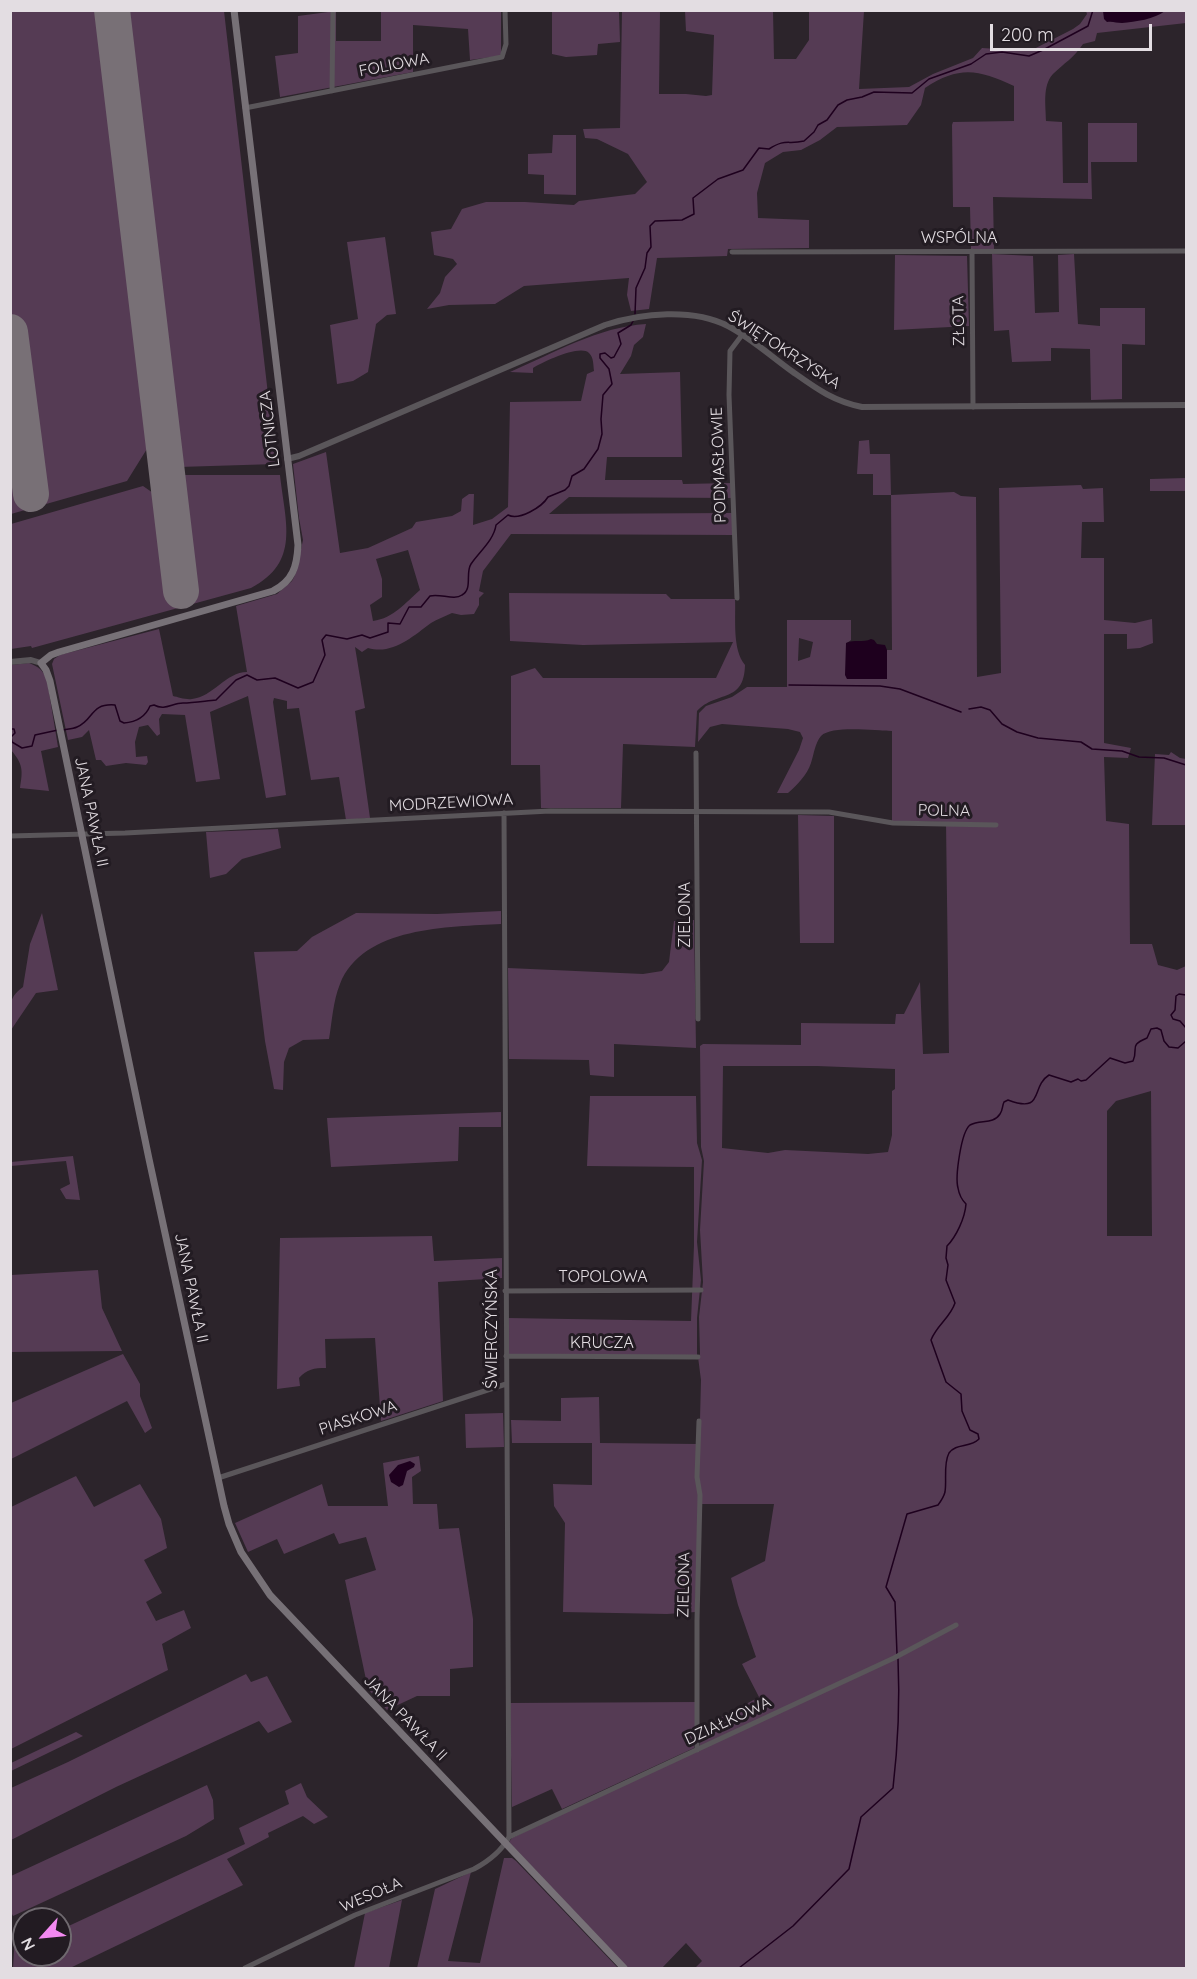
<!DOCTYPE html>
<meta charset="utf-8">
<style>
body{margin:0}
#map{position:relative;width:1197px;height:1979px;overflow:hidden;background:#2c242b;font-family:Quicksand,sans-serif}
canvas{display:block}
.frame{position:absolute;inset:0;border:12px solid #e3dde2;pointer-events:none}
.north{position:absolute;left:12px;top:1907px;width:60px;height:60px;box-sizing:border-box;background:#221b22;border:2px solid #6f696f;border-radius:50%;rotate:243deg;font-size:16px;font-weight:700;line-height:24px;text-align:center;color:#e3dde2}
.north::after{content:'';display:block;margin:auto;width:21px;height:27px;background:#f389f1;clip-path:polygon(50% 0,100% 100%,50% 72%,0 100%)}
.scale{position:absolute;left:990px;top:24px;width:162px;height:27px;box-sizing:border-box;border:3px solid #e3dde2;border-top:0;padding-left:8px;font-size:18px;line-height:21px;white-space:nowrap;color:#e3dde2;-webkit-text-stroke:4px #221b22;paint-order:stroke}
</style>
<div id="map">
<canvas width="1197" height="1979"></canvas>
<div class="frame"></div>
<div class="north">N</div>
<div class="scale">200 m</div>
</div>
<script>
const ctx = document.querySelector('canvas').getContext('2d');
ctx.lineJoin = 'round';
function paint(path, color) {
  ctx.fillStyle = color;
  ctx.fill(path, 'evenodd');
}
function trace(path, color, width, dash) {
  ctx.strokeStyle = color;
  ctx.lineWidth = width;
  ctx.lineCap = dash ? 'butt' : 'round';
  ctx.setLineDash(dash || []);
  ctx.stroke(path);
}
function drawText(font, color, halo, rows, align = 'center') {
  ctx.font = font + ' Quicksand,sans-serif';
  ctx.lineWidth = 6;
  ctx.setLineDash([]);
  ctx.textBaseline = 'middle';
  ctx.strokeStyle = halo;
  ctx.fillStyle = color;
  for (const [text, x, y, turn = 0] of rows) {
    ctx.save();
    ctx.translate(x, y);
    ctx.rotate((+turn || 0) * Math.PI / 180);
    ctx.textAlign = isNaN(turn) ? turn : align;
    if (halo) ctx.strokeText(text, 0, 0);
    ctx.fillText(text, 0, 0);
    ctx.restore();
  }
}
const green = new Path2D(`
 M11 10 99 11 150 444 127 481 11 514Z
 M124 11H224L276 464 179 467Z
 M336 11V41H381V11H501V54L499 56 470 60 468 29 413 25V72L280 97 275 56 298 53V16Z
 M552 11H619L620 42 598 44 597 55 566 57 552 54Z
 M622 11H660L659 94H686L706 96 712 95 714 35 686 31 685 11H773L774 59H796L809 40V11H864L859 89 909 87 933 74 973 58 982 48 1030 51 1073 29 1080 24 1087 14 1086 11H1186V23L1097 33 1095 41 1083 44C1074 58 1064 63 1053 74 1042 86 1046 106 1046 121L1062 122 1063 183H1088V123H1137V162H1091L1092 199 993 197 994 250 971 249 970 207H953L952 125 953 122 1014 121V86C979 70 960 65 925 88L921 105 907 125 837 127 820 140 801 150 783 152 765 163 757 193 758 218 809 220V248L728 249 727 256 657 258 649 309 631 311 627 295 629 278 524 286 495 304 449 305 427 309 440 293 445 277 457 264 453 259 434 255 431 232 451 229 462 209 486 202H525L574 205 579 201 635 194 647 182 628 154 597 139 585 138 583 129 620 128Z
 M553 135H576V195L544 194V175L528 174V154L552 153Z
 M385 237 396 314 387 315 376 324 368 372 353 381 337 384 330 325 358 319 347 242Z
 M992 254 1033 256 1035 313 1059 312 1058 255 1074 254 1078 324 1100 326V308H1145V345L1122 344V399L1091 400 1090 349 1051 348V361L1012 362 1009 330 994 331Z
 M895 255 967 256 969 326 894 330Z
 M646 324 643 337 634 345 631 356 620 374 680 372 682 457H607L605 480H682L683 484 733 483 734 535 511 534 483 571 479 591 484 593 479 598V605L474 614 461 615 452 613C446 616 437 619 431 623 412 637 393 655 368 648L362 652 355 647 365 708 355 711 370 818 346 820 339 777 311 780 299 708 287 709V701L274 698 273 702 286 795 266 798 248 696 210 712 220 779 196 782 185 715 162 714 159 719 160 734 157 736 148 725 139 727 135 742 136 757 147 756 148 762 146 765 126 763 106 766 101 760H96L89 730 82 737 68 740 52 664 54 659 60 655 159 629 173 696C178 697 186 700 192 699 213 697 226 672 247 672L236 606 277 594 292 581 296 573 303 540 299 518 293 464 326 452 340 553 368 548 412 528 416 522 452 516 461 511 462 499 469 494H474L473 525 492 519 508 507 510 402 581 401 587 374 594 371C593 365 594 358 589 353 580 344 543 362 533 368V373L510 372C554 353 598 327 646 324ZM569 497 732 498V513L549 514ZM408 550 420 590C405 603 394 618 373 621L370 605 382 597V579L376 559Z
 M869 440 870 454H890L891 495 954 492 961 496 976 497 977 677 1001 673 999 488 1081 485 1083 489 1103 488 1104 522H1082L1081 558H1104V620L1135 623 1152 619 1153 643 1140 648 1127 649V634H1104V743L1131 748 1128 758 1104 757 1106 821 1129 824 1130 944H1152L1158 965 1177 970 1186 966V1968H695L702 1961 686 1943 662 1968H628L509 1842 512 1838 700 1746V1729L759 1697 742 1664 756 1657 738 1605 731 1578 765 1561 774 1504H700L695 1612 667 1614 563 1612 565 1523 554 1506 553 1484 592 1485V1443H512L511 1420 561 1421V1398L599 1397 600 1443 698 1444 699 1459 701 1380 698 1357 700 1354 699 1317 703 1282 700 1230 704 1161 701 1147 700 1046 703 1044 801 1045V1023L895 1024 896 1014H904L920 982 923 1054 949 1053 946 822 892 821V731C876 731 832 725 821 736 815 743 814 754 811 763 807 775 797 785 788 793H777L799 750 803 738 800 732 788 729 722 724 710 727 698 742 699 713 706 706 732 697 747 687H787V620H851V640L846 644 847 679H887V650H892L891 495H873V474H857L859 441ZM799 638 813 642 810 657 798 661ZM723 1066H817L895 1069V1089L892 1091V1135L888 1152 868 1154 785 1150 768 1153 722 1148ZM1151 1091 1152 1236H1107V1111L1116 1101Z
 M180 475H280C285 522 301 562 251 588L32 648 31 646 11 649V524L143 486 156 495Z
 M1186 478V491H1150V479Z
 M509 593 666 594 671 599H735C736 619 732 649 745 665 744 704 717 690 697 711L695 747 623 744 621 808H541L540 765H511V676L535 668 543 678H716L733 642 583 645 510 641Z
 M29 663C39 667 43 670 47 680L58 747 41 751 49 791 20 788C23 770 23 764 11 750V665Z
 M1171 752 1180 758 1186 759V825H1152L1155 754 1169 755Z
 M798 815 834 816V943H800Z
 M278 829 281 848 242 859 226 874 210 878 206 832Z
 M501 911V924C449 927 363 926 340 984 333 1001 332 1021 329 1039L303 1040 289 1048 284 1062 283 1090 274 1089 265 1041 254 952 297 951 312 937 356 913 437 914Z
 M42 913 58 990 36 993 11 1030C10 1011 6 999 23 987L30 944Z
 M694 920 696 1048 614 1044V1077L590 1075 589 1060 509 1059 508 968 643 974 662 971 669 962 674 921Z
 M590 1096H696L697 1143 702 1160 697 1242 701 1280 697 1318V1357L509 1354 508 1318 691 1321 694 1245V1167L587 1166Z
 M501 1112V1127H459L458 1161 331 1167 327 1118Z
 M73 1156 80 1200 66 1199 60 1189 70 1184 66 1161 11 1166V1162Z
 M432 1236 434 1261 502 1258V1278L438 1282 443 1401 381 1421 375 1338 325 1339 326 1368C314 1368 307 1369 299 1378L300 1386 277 1389 280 1238Z
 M98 1270 102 1308 122 1351 11 1352V1275Z
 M123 1354 140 1384V1396L152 1428 145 1433 127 1401 11 1459V1403Z
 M503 1413 504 1447 466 1448 465 1414Z
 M419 1456 421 1471 412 1477 413 1504H437L439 1529 459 1528 473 1619V1667L450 1669V1696H417L387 1710 368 1689 345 1580 376 1570 366 1537 339 1544 334 1533 284 1554 277 1539 248 1552 235 1523 322 1484 328 1506H388L383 1463Z
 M76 1476 94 1507 140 1484 161 1519 167 1548 144 1560 162 1593 146 1602 156 1621 184 1610 191 1628 162 1644 168 1670 11 1749V1507Z
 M246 1674 251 1682 267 1676 292 1722 268 1733 259 1721 116 1787 11 1840V1788L68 1762Z
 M696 1702 694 1748 562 1809 552 1789 512 1807 510 1703Z
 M76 1732 83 1736 11 1771V1763Z
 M301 1783 307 1797 328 1817 314 1824 303 1816 268 1833 269 1837 227 1859 243 1885 70 1968H13L15 1934 24 1931V1955H60V1930L245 1844 239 1828 289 1804 285 1791Z
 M207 1785 213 1800 214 1819 186 1836 13 1916 11 1912V1876Z
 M504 1858H512L516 1861 618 1968H417L435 1889 471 1872 448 1961 480 1963Z
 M402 1900 389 1968H354L365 1913Z`);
const water = new Path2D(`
 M1103 11V10L1165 11C1155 19 1135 22 1122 23 1116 23 1113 21 1107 22L1104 19Z
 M871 639 874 640 877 644 885 645 887 650V679H847L845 675 846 643C854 639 863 643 871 639Z
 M410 1461 415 1464 414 1467 407 1471 403 1485 399 1487 391 1482 389 1475 398 1465Z`);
const stream = new Path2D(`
 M635 314 636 288 645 268 647 253 651 247 650 226 655 221 682 220 694 214 693 198 718 179 743 170 759 148 769 149C786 138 787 145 804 141L814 132 818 125 827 120 838 105 847 100 862 97 874 92 912 93 929 79 971 64 986 54 1002 52 1029 56 1043 50 1088 26 1093 10
 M789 685 880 686 900 689 961 712
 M969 709 981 707 990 710 1002 724 1017 732 1038 738 1081 742 1092 749 1122 751 1139 757 1164 758 1186 765
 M10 729H14L15 733 11 737 12 742 22 748 32 746 35 735 58 730
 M62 730C67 729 73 729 77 727 94 720 90 703 115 705L120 721 124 723C136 722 145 718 150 706L154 705C165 711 172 703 183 703 193 703 205 701 216 700L236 680 247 675 257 680 275 678 298 688 313 682 325 655 322 640 326 635 347 639 362 635 370 638 388 632V623L400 624 409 607H421L430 596C440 593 454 601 462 595 473 589 465 573 471 564 479 552 494 540 496 525L508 515C519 521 542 507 548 497L565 490 569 486 572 476 584 469 598 449 602 434 601 419 603 395 612 384 609 369 600 358V354L605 353 611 358 614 357 621 344 618 333 631 325 634 319
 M1186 995 1179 994 1176 996 1175 1010 1171 1015 1173 1019 1180 1021 1186 1028
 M897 1654 895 1602 886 1587 907 1514 938 1505C941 1501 944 1496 945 1492 947 1480 943 1464 949 1453 956 1443 970 1448 979 1439L978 1434 970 1430 962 1411 961 1394 946 1382 931 1340C937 1325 950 1318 955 1303L946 1280 948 1265 946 1258 947 1246C956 1237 965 1218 966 1204 962 1200 959 1194 958 1188 955 1177 961 1132 970 1125 980 1119 993 1125 1000 1114 1003 1110 1002 1106 1004 1102L1008 1100C1045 1114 1030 1087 1049 1075L1071 1082 1078 1079 1081 1081 1086 1080 1110 1058 1125 1063 1133 1061C1139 1047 1128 1046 1147 1038L1151 1029 1157 1028 1161 1030 1164 1041 1169 1047 1178 1048 1186 1041
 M739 1968 793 1926 849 1869 861 1817 893 1788C898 1745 900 1703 898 1659`);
const runway = new Path2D(`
 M112 10 181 591
 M10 332 31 494`);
const minor = new Path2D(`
 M332 91 333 10
 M245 108 502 57 506 44 505 10
 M972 251 973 407
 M732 252 1186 251
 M737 598 729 395 730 351 742 335
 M696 753 698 1019
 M10 836 125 833 550 811 829 812 893 823 996 825
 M505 1291 701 1290
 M506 1356 698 1357
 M218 1478 506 1384
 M697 1750V1620L700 1495 697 1477 699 1421
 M509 1837 894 1658 956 1625
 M245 1968 355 1915 474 1869C489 1861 501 1852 509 1837L504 813`);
const tertiary = new Path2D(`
 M287 459 299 456 605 325C642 313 693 308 728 326 751 338 772 357 793 372 817 389 833 401 862 407L1186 405
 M10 662 31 660 41 663`);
const secondary = new Path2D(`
 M234 10 298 545C297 566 293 581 273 591L59 652 51 655 41 663 46 670 50 681 149 1159 224 1506 229 1524 241 1552 270 1595 624 1968`);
const streetNames = [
 ["FOLIOWA",394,65,-11],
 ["WSPÓLNA",959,238],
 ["ZŁOTA",959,321,-91],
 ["ŚWIĘTOKRZYSKA",784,350,33],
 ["LOTNICZA",270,429,-97],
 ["PODMASŁOWIE",719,465,-92],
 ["MODRZEWIOWA",451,803,-3],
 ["POLNA",944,811,1],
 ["JANA PAWŁA II",91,812,78],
 ["ZIELONA",685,915,-90],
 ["TOPOLOWA",603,1277],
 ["JANA PAWŁA II",191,1288,78],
 ["ŚWIERCZYŃSKA",492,1329,-90],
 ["KRUCZA",602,1343],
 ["PIASKOWA",358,1418,-18],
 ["ZIELONA",684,1585,-89],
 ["JANA PAWŁA II",405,1718,46],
 ["DZIAŁKOWA",728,1721,-25],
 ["WESOŁA",371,1895,-23]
];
paint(green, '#553b54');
paint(water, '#1e001e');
trace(stream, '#1e001e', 1.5);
trace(runway, '#787076', 36);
trace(minor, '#5a565a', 5);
trace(tertiary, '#5a565a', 6);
trace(secondary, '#777177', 7);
drawText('16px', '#e3dde2', '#221b22', streetNames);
</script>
